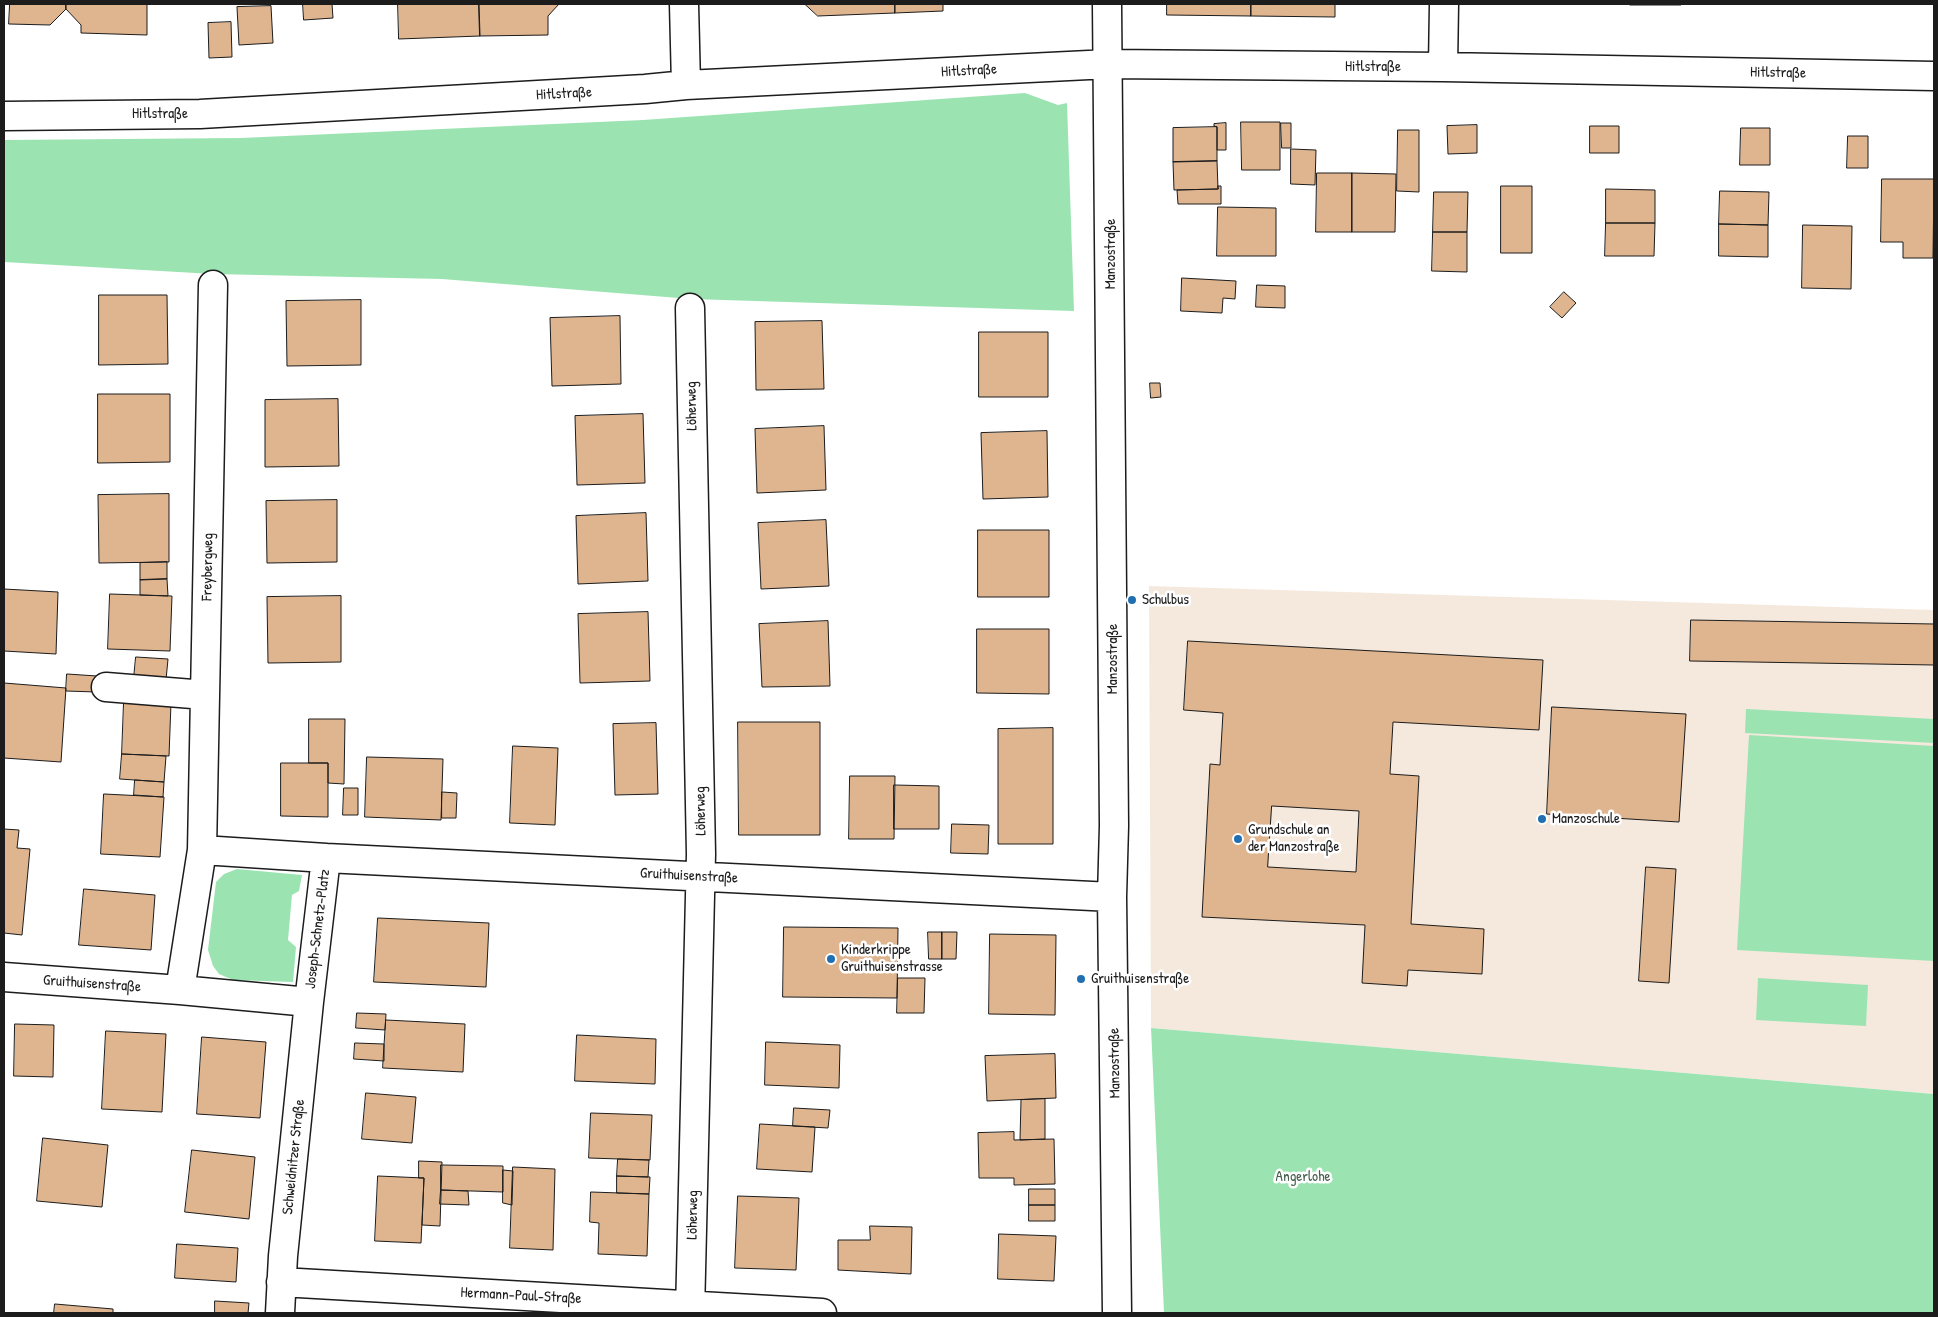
<!DOCTYPE html>
<meta charset="utf-8">
<style>
body{margin:0}
#map{position:relative;width:1938px;height:1317px;overflow:hidden;background:#fff;font-family:"Patrick Hand",sans-serif}
canvas{display:block}
.frame{position:absolute;inset:0;border:5px solid #1c1c1c;pointer-events:none}
</style>
<div id="map">
<canvas width="1938" height="1317"></canvas>
<div class="frame"></div>
</div>
<script>
const ctx = document.querySelector('canvas').getContext('2d');
ctx.lineJoin = 'round';
function paint(path, color) {
  ctx.fillStyle = color;
  ctx.fill(path, 'evenodd');
}
function trace(path, color, width, dash) {
  ctx.strokeStyle = color;
  ctx.lineWidth = width;
  ctx.lineCap = dash ? 'butt' : 'round';
  ctx.setLineDash(dash || []);
  ctx.stroke(path);
}
function drawText(font, color, halo, rows, align = 'center') {
  ctx.font = font + ' "Patrick Hand",sans-serif';
  ctx.lineWidth = 5;
  ctx.setLineDash([]);
  ctx.textBaseline = 'middle';
  ctx.strokeStyle = halo;
  ctx.fillStyle = color;
  for (const [text, x, y, turn = 0] of rows) {
    ctx.save();
    ctx.translate(x, y);
    ctx.rotate((+turn || 0) * Math.PI / 180);
    ctx.textAlign = isNaN(turn) ? turn : align;
    if (halo) ctx.strokeText(text, 0, 0);
    ctx.fillText(text, 0, 0);
    ctx.restore();
  }
}
const built = new Path2D(`
 M1149 586 1934 610V1094L1151 1028Z`);
const green = new Path2D(`
 M1025 93 1058 105 1067 103 1074 311 691 299 442 279 213 274 4 262V140L241 138 643 120Z
 M1746 709 1934 719V743L1745 733Z
 M1749 735 1934 746V961L1737 950Z
 M237 869 302 875 299 891 292 895 288 940 296 947 293 982 233 980 219 974 213 966 208 950 216 882 224 874Z
 M1758 978 1868 985 1866 1026 1756 1020Z
 M1151 1028 1934 1094V1313H1164Z`);
const building = new Path2D(`
 M10 4H66V9L50 25 9 24Z
 M66 4H147V35L81 33V25L66 9Z
 M303 4H332L333 18 304 20Z
 M398 4H479L480 36 399 39Z
 M479 4H559L548 16V35L480 36Z
 M805 4H895V13L818 16Z
 M895 4H943V11L895 13Z
 M1167 4H1251V16L1167 15Z
 M1251 4H1335V17L1251 16Z
 M1630 4H1681V5H1630Z
 M271 6 273 43 239 45 237 7Z
 M231 22 232 57 209 58 208 23Z
 M1241 122H1280V170H1242Z
 M1226 123V150H1217V127L1214 126V124Z
 M1281 123H1291V148H1282Z
 M1477 125V153L1448 154 1447 126Z
 M1590 126H1619V153H1590Z
 M1217 127V161L1173 162V128Z
 M1741 128H1770V165H1740Z
 M1398 130H1419V192L1397 191Z
 M1848 136H1868V168H1847Z
 M1291 149 1316 150 1315 185 1291 184Z
 M1217 161 1218 189 1174 190 1173 162Z
 M1317 173H1352V232H1316Z
 M1352 173 1396 174 1395 232H1352Z
 M1882 179H1934L1933 258H1903V242H1881Z
 M1218 186H1221V204H1178L1177 190 1218 189Z
 M1501 186H1532V253H1501Z
 M1606 189 1655 190V223H1606Z
 M1720 191 1769 192 1768 225 1719 224Z
 M1434 192H1468L1467 232H1433Z
 M1218 207 1276 208V256H1217Z
 M1606 223H1655L1654 256H1605Z
 M1719 224 1768 225V257L1719 256Z
 M1803 225 1852 226 1851 289 1802 288Z
 M1433 232H1467V272L1432 271Z
 M1182 278 1236 281 1235 299 1223 298 1222 313 1181 311Z
 M1257 285 1285 286V308L1256 307Z
 M1564 292 1576 303 1562 318 1550 307Z
 M99 295H167L168 364 99 365Z
 M361 300V365L287 366 286 301Z
 M620 316 621 384 552 386 550 318Z
 M822 321 824 389 756 390 755 322Z
 M979 332H1048V397H979Z
 M1150 383H1160L1161 397 1151 398Z
 M98 394H170V462L98 463Z
 M338 399 339 466 265 467V400Z
 M643 414 645 483 577 485 575 416Z
 M824 426 826 490 757 493 755 429Z
 M1047 431 1048 497 983 499 981 433Z
 M169 494V562L99 563 98 495Z
 M337 500V562L267 563 266 501Z
 M646 513 648 581 578 584 576 516Z
 M826 520 829 586 761 589 758 523Z
 M978 530H1049V597H978Z
 M167 562V579L140 580V563Z
 M167 579 168 596 140 595V580Z
 M4 589 58 592 56 654 4 651Z
 M110 594 172 596 170 651 108 649Z
 M341 596V662L268 663 267 597Z
 M648 612 650 681 580 683 578 614Z
 M1691 620 1934 624V665L1690 661Z
 M828 621 830 686 762 687 759 624Z
 M977 629H1049V694L977 693Z
 M1188 641 1543 660 1539 730 1393 722 1390 774 1419 776 1411 924 1484 929 1482 974 1408 970 1407 986 1362 983 1365 925 1202 917 1210 764 1220 765 1223 713 1184 710ZM1272 806 1359 811 1356 872 1268 867Z
 M136 657 168 659 166 680 134 678Z
 M67 674 97 676 96 692 66 691Z
 M4 683 66 688 61 762 4 758Z
 M124 701 171 703 169 756 122 754Z
 M1552 707 1686 714 1679 822 1547 814Z
 M309 719H345L344 784 328 783V763H309Z
 M738 722H820V835H739Z
 M656 723 658 794 615 795 613 724Z
 M1053 728V844H998V729Z
 M513 746 558 748 555 825 510 823Z
 M122 754 166 756 164 782 120 779Z
 M367 757 443 759 441 820 365 817Z
 M281 763H328V817L281 816Z
 M850 776H895L894 839H849Z
 M135 780 164 782 163 797 134 795Z
 M894 785 939 786V829H894Z
 M344 788H358V815H343Z
 M442 792 457 793 456 818H442Z
 M104 794 164 797 160 857 101 854Z
 M952 824 989 825 988 854 951 853Z
 M4 829 19 830 17 848 30 849 22 935 4 933Z
 M1646 867 1676 869 1669 983 1639 981Z
 M84 889 155 895 151 950 79 945Z
 M378 918 489 923 486 987 374 982Z
 M784 927 898 928 897 998 783 997Z
 M928 932H942V959H929Z
 M942 932H957L956 959H942Z
 M990 934 1056 935 1055 1015 989 1014Z
 M898 978H925L924 1013H897Z
 M357 1013 386 1014 385 1030 356 1028Z
 M386 1020 465 1024 463 1072 383 1068Z
 M15 1024 54 1025 53 1077 14 1076Z
 M106 1031 166 1034 162 1112 102 1109Z
 M577 1035 656 1039 655 1084 575 1081Z
 M202 1037 266 1042 260 1118 197 1114Z
 M766 1042 840 1045 839 1088 765 1085Z
 M355 1043 384 1044V1061L354 1059Z
 M1055 1054 1056 1098 987 1101 985 1056Z
 M366 1093 416 1097 412 1143 362 1139Z
 M1045 1099V1139L1020 1140 1021 1100Z
 M794 1108 830 1110 828 1128 793 1126Z
 M591 1113 652 1115 650 1160 589 1158Z
 M760 1124 815 1127 812 1172 757 1169Z
 M1014 1132V1140L1054 1139 1055 1184 1014 1185V1178H979L978 1133Z
 M43 1138 108 1145 102 1207 37 1201Z
 M192 1150 255 1157 249 1219 185 1212Z
 M618 1159 649 1160 648 1177 617 1176Z
 M419 1161 442 1162 440 1226 422 1225 424 1178H419Z
 M441 1165 503 1166V1192L441 1190Z
 M513 1167 555 1169 553 1250 510 1248Z
 M503 1170 513 1171 512 1205 503 1203Z
 M378 1176 424 1178 421 1243 375 1241Z
 M617 1176 650 1177 649 1194 617 1193Z
 M1029 1189H1055V1205H1029Z
 M441 1190 468 1191 469 1205 440 1204Z
 M591 1192 649 1194 647 1256 598 1254 599 1223 590 1222Z
 M738 1196 799 1198 796 1270 735 1268Z
 M1029 1205H1055V1221H1029Z
 M870 1226 912 1227 911 1274 838 1270V1240H870Z
 M999 1234 1056 1236 1054 1281 998 1279Z
 M177 1244 238 1248 236 1282 175 1278Z
 M215 1301 249 1303 248 1313H215Z
 M55 1304 113 1309V1313H54Z`);
const minor = new Path2D(`
 M684 4 686 85
 M1107 4 1114 826 1112 897 1117 1313
 M1443 67 1444 4
 M4 116 200 114 645 89 686 85 1109 64 1443 67 1934 76
 M690 308 701 854 690 1313
 M106 687 205 695
 M202 850 326 858 309 1002 180 990 202 850 213 285
 M326 858 1112 897
 M4 977 180 990
 M281 1282 822 1313
 M280 1313 283 1256 309 1002`);
const markers = [
 [1132,600,5,"#1f6fb2"],
 [1542,819,5,"#1f6fb2"],
 [1238,839,5,"#1f6fb2"],
 [831,959,5,"#1f6fb2"],
 [1081,979,5,"#1f6fb2"]
];
const streetNames = [
 ["Hitlstraße",1373,67],
 ["Hitlstraße",969,71,-3],
 ["Hitlstraße",1778,73,1],
 ["Hitlstraße",564,94,-3],
 ["Hitlstraße",160,114],
 ["Manzostraße",1111,254,-90],
 ["Löherweg",692,406,-91],
 ["Freybergweg",208,567,-89],
 ["Manzostraße",1113,659,-90],
 ["Löherweg",701,811,-91],
 ["Gruithuisenstraße",689,876,3],
 ["Joseph-Schnetz-Platz",318,929,-83],
 ["Gruithuisenstraße",92,984,4],
 ["Manzostraße",1115,1063,-91],
 ["Schweidnitzer Straße",294,1157,-84],
 ["Löherweg",693,1215,-89],
 ["Hermann-Paul-Straße",521,1296,3]
];
const poiNames = [
 ["Schulbus",1142,600],
 ["Manzoschule",1552,819],
 ["Grundschule an",1248,830],
 ["der Manzostraße",1248,847],
 ["Kinderkrippe",841,950],
 ["Gruithuisenstrasse",841,967],
 ["Gruithuisenstraße",1091,979]
];
const parkNames = [
 ["Angerlohe",1303,1177]
];
paint(built, '#f5e9dd');
paint(green, '#9be4b2');
paint(building, '#dfb58f');
trace(building, '#1c1c1c', 1);
trace(minor, '#1c1c1c', 31);
trace(minor, '#fff', 28);
for (const [x, y, r, color] of markers) {
  const dot = new Path2D();
  dot.arc(x, y, r, 0, 2 * Math.PI);
  ctx.fillStyle = color;
  ctx.fill(dot);
  trace(dot, '#fff', 2);
}
drawText('15px', '#1c1c1c', '#fff', streetNames);
drawText('15px', '#1c1c1c', '#fff', poiNames, 'left');
drawText('15px', '#486250', '#fff', parkNames);
</script>
